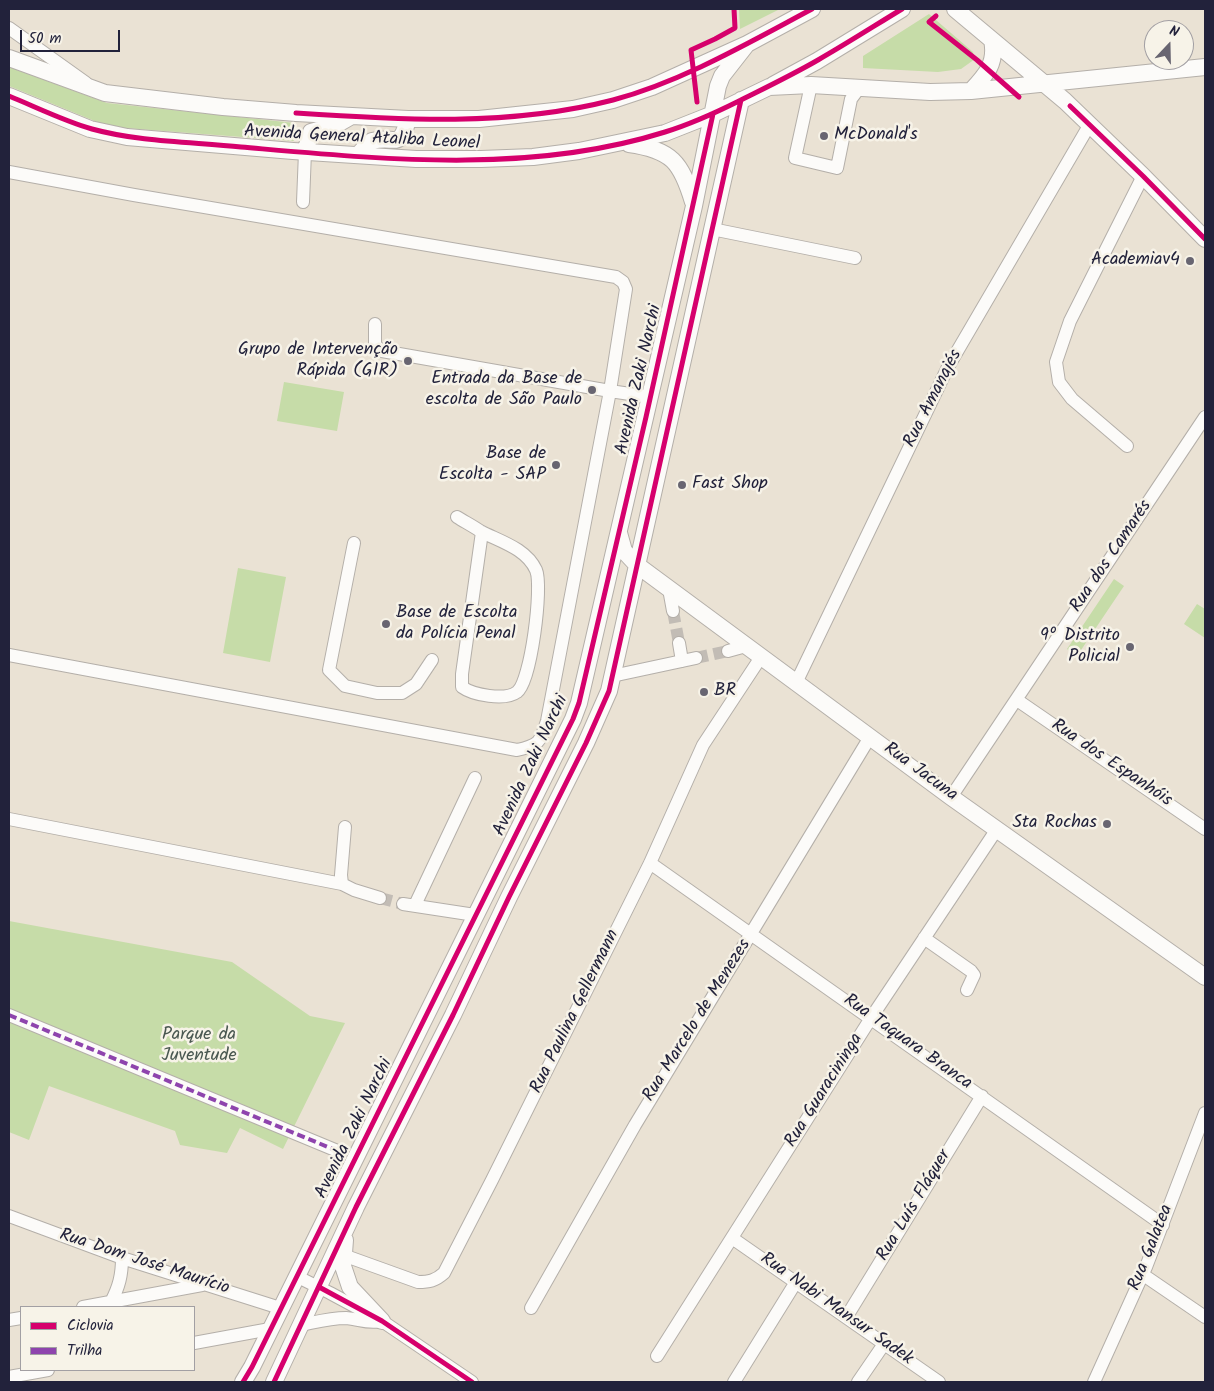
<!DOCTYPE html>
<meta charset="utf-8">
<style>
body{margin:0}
#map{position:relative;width:1214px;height:1391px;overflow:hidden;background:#eae2d4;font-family:Kalam,sans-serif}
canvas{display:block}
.frame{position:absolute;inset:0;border:10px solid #22223b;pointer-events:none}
.legend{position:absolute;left:20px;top:1306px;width:175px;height:65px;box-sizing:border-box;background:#f7f3e8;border:1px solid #a29fa3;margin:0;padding:6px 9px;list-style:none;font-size:15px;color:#22223b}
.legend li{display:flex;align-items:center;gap:10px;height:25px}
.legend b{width:25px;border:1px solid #a29fa3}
.north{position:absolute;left:1144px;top:20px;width:50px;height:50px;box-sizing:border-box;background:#f7f3e8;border:1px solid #a29fa3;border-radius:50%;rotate:21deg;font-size:14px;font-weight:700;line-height:20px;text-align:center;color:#22223b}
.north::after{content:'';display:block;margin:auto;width:18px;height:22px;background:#686571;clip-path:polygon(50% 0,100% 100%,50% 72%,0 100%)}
.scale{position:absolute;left:20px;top:30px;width:100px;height:22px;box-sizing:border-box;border:2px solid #22223b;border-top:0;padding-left:6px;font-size:15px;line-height:18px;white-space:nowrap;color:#22223b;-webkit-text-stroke:4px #f7f3e8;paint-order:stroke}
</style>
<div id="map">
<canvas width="1214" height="1391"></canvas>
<div class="frame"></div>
<ul class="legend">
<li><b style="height:6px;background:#d6006c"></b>Ciclovia</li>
<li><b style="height:6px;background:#8e44ad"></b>Trilha</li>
</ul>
<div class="north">N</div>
<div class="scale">50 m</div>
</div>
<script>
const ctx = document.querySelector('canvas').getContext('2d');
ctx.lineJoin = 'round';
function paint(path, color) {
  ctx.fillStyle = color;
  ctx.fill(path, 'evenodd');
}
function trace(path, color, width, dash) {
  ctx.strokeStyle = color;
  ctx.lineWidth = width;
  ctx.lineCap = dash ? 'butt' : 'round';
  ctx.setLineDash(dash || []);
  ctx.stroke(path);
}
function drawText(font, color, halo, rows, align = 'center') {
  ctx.font = font + ' Kalam,sans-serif';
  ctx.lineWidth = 5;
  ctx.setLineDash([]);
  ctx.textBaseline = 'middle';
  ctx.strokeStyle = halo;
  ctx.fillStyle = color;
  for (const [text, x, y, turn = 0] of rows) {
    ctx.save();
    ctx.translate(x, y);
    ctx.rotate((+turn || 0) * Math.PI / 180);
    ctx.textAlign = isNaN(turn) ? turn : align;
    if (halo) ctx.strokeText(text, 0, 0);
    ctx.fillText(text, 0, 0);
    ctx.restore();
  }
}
const green = new Path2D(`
 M739 9H780L740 29Z
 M929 14 973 52 975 59 961 69 938 72 863 68V56Z
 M9 67 107 103 295 123 294 141 125 128 102 124 9 86Z
 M284 382 344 392 337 431 277 421Z
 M238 568 286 577 270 662 223 653Z
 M1114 579 1124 586 1077 656 1067 649Z
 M1197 604 1205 609V638L1184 624Z
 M9 921 232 962 310 1016 345 1023 283 1149 240 1128 227 1153 180 1145 175 1131 49 1086 29 1140 9 1132Z`);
const minorTunnel = new Path2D(`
 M673 611 679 643
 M696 658 728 651
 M380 898 403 904`);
const minor = new Path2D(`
 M9 28 86 83
 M811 85 795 158 837 168 851 99 860 87
 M9 172 134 195 616 277 623 282 626 289 610 391 547 721C540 743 539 745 517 750L9 655
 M303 202 305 152
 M712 229 855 258
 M375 324V345L382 351 610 391 650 397
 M1127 446 1072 399 1059 382 1056 362 1070 321 1143 176
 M457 517C465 522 473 526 480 531 499 541 526 548 536 570 543 586 531 682 517 692 505 701 473 695 462 687V674L482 532
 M354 543 329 670 345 686 377 693H402L416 684 432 660
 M669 589 673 611
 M679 643 682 661
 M728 651 746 646
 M612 676 696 658
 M796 683 948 367 1090 124
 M1017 700 1205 829
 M951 797 1205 417
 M9 819 342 884
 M345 827 341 875 342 884 354 890 380 898
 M650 863 1163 1225
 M403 904 475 915
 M415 905 475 778
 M924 938 971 971 974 975 967 990
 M9 1015 340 1152
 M9 1216 122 1258 280 1308
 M732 1238 939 1382
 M343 1255 418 1282C429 1282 435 1281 444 1273L492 1180 650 863 703 745 761 657
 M1142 1274 1205 1317
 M296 1276 330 1293 382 1321 472 1382
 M111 1302C119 1287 122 1275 122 1258
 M83 1307 202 1285
 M531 1308 635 1125 870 737
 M847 1316 982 1096
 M9 1320 21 1318
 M301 1325C316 1322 330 1318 346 1318 360 1319 366 1324 382 1321
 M194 1343 270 1329
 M657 1356 871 1018 997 829
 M9 1377 48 1370
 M734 1382 796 1282
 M858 1382 884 1344
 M1094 1382 1146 1267 1205 1113`);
const major = new Path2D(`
 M955 9 1065 101 1143 176 1205 239
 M9 58 105 93 223 107 296 113 408 119H479L573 109 613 100 652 87 747 44 812 9
 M773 85 817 61 902 9
 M971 91C986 75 997 63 992 40
 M9 96 90 129 127 137 293 151 416 159H481L533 157 579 151 665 133 713 114 769 87 811 85 930 92 971 91 1205 67
 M629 144C672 150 681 162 693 202
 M305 152 311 132 336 125 350 117
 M358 155 369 143 372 141C396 135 400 151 408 119
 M619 533 624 551 637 565 951 797 1205 977
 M345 1240 343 1266 350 1287 382 1321
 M243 1382 252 1367 573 719 579 703 694 206 718 86 722 76 747 44
 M274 1382 356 1207 453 1015 509 897 586 743 609 691 741 100`);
const quiet = new Path2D(`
 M9 1015 340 1152`);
const cycleway = new Path2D(`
 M936 16 929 22 977 60 1019 97
 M9 96C36 107 64 121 92 129 139 142 192 142 241 147 380 159 529 175 665 132 691 124 715 113 739 101 765 88 792 75 818 60 846 44 874 26 902 9
 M697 102 691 50 715 39 735 28 734 9
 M1070 106 1143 176 1205 239
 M296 113C401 120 509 127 613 100 683 81 748 43 812 9
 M319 1287 382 1321 472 1382
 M243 1382 252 1367 573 719 579 703 646 417 713 114
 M274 1382 356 1207 453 1015 509 897 586 743 609 691 741 100`);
const markers = [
 [824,136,5,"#686571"],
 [1190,261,5,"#686571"],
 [408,361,5,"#686571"],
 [592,390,5,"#686571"],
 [556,465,5,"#686571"],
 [682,485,5,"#686571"],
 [386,624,5,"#686571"],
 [1130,647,5,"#686571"],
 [704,692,5,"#686571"],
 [1107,824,5,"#686571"]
];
const poiNames = [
 ["McDonald's",834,136,"left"],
 ["Academiav4",1180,261],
 ["Grupo de Intervenção",398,351],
 ["Rápida (GIR)",398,372],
 ["Entrada da Base de",582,380],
 ["escolta de São Paulo",582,401],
 ["Base de",546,455],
 ["Escolta - SAP",546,476],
 ["Fast Shop",692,485,"left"],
 ["Base de Escolta",396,614,"left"],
 ["da Polícia Penal",396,635,"left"],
 ["9º Distrito",1120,637],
 ["Policial",1120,658],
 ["BR",714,692,"left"],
 ["Sta Rochas",1097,824]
];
const streetNames = [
 ["Avenida General Ataliba Leonel",362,139,3],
 ["Avenida Zaki Narchi",640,380,-77],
 ["Rua Amanajés",934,399,-63],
 ["Rua dos Camarés",1112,557,-56],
 ["Rua dos Espanhóis",1111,764,34],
 ["Avenida Zaki Narchi",532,766,-65],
 ["Rua Jacuna",920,773,36],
 ["Rua Paulina Gellermann",576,1012,-64],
 ["Rua Marcelo de Menezes",698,1021,-58],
 ["Rua Taquara Branca",907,1043,35],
 ["Rua Guaracininga",825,1091,-58],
 ["Avenida Zaki Narchi",355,1129,-64],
 ["Rua Luís Fláquer",915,1206,-59],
 ["Rua Galatea",1152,1248,-68],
 ["Rua Dom José Maurício",144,1263,18],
 ["Rua Nabi Mansur Sadek",836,1310,35]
];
const parkNames = [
 ["Parque da",199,1036],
 ["Juventude",199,1057]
];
paint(green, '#c6dca8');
trace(minorTunnel, '#c2bcb5', 12, [12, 6]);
trace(minor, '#b4afa9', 14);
trace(major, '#b4afa9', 18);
trace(minor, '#fcfbf9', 12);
trace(major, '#fcfbf9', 16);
trace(quiet, '#8e44ad', 4, [8, 4]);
trace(cycleway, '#d6006c', 5);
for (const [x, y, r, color] of markers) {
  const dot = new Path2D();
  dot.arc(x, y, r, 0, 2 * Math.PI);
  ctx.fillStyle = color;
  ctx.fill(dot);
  trace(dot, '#f7f3e8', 2);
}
drawText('18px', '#22223b', '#f7f3e8', poiNames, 'right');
drawText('18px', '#22223b', '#f7f3e8', streetNames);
drawText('18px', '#4a5851', '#f7f3e8', parkNames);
</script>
